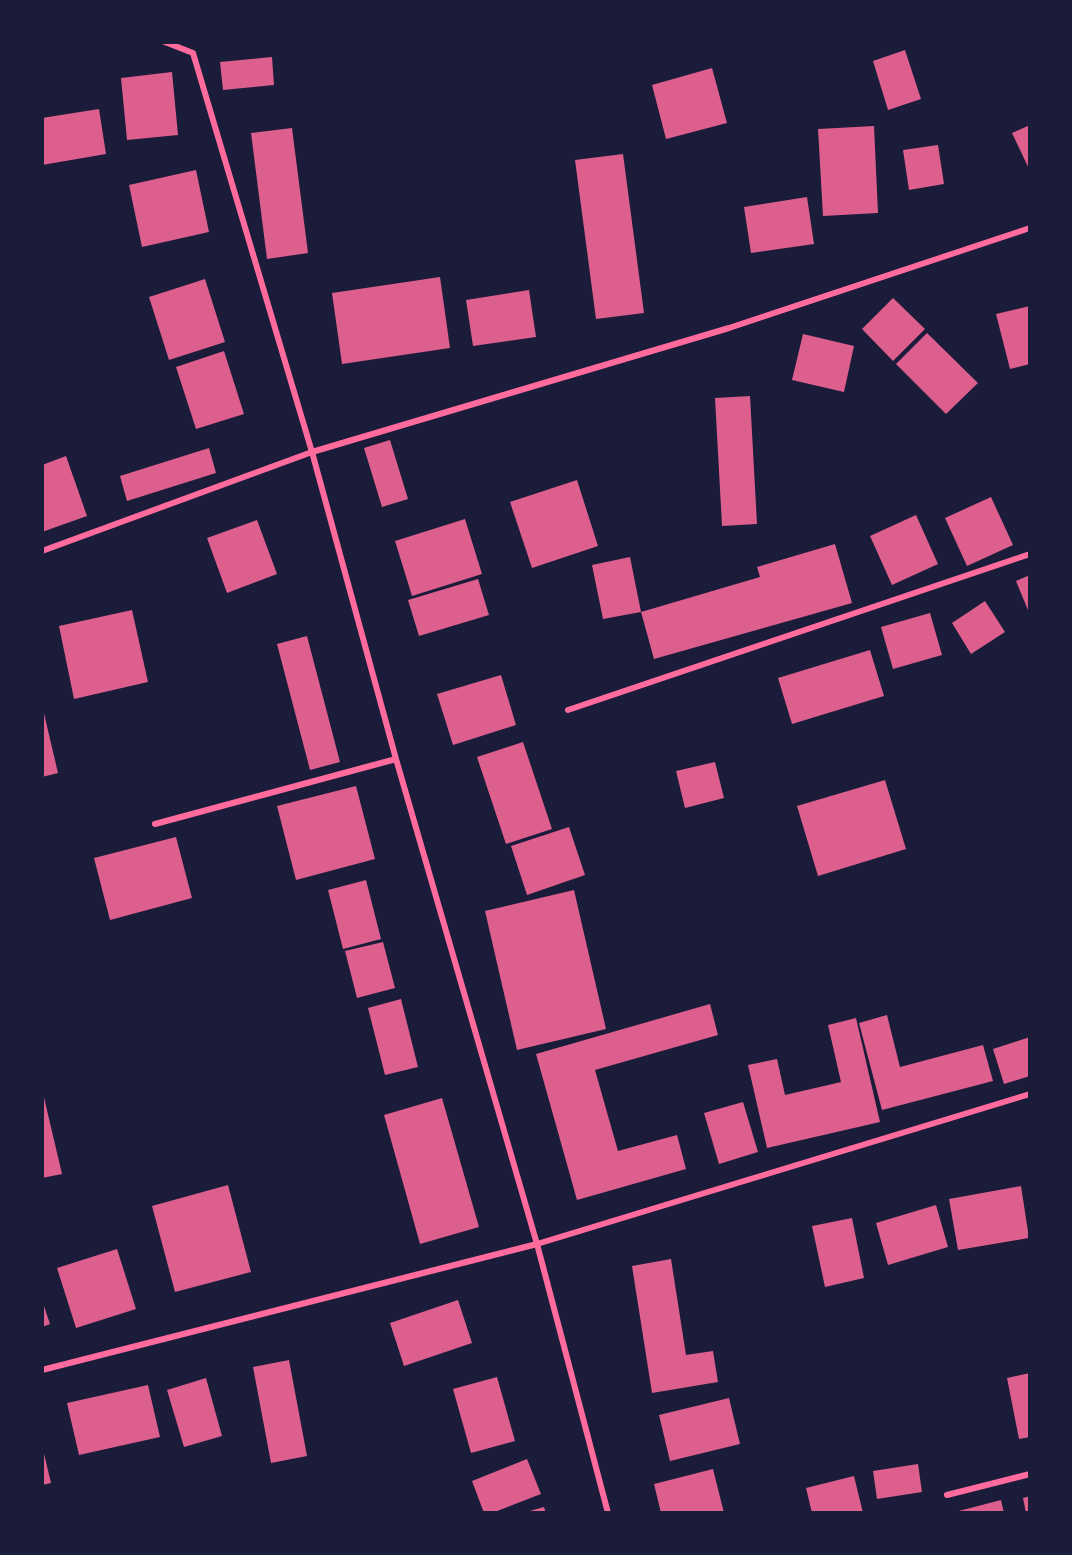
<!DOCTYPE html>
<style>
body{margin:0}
#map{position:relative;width:1072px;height:1555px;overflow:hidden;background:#1b1b3a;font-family:Georgia,serif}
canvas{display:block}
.frame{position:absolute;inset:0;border:44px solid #1b1b3a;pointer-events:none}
</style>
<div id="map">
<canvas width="1072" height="1555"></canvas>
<div class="frame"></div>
</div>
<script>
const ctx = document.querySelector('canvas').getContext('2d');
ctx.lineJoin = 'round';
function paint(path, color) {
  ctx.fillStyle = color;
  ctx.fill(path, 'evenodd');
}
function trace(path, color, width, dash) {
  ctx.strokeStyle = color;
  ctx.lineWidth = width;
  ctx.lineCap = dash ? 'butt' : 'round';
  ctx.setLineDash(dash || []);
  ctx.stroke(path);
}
const building = new Path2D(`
 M905 50 921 99 888 110 873 61Z
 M272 57 274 85 223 90 220 62Z
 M712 68 727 123 666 139 652 85Z
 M172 72 178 135 127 140 121 78Z
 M99 109 106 154 42 165V118Z
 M1030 125V171L1012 133Z
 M874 126 878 213 823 216 818 129Z
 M292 128 308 253 267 259 251 133Z
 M938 145 944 184 909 190 903 150Z
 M623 154 644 313 596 319 575 160Z
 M196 170 209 232 142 247 129 185Z
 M807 197 814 244 751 253 744 207Z
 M440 277 450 348 342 364 332 293Z
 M205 279 225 342 169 360 149 297Z
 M529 290 536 337 473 346 466 300Z
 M893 298 925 329 893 361 862 329Z
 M1030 306V364L1010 369 996 314Z
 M927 333 978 383 946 414 896 364Z
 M803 334 854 346 844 392 792 380Z
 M224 351 244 414 196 429 176 367Z
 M750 396 757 524 722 526 715 398Z
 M390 440 408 499 382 507 364 448Z
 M209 448 216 473 127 501 120 476Z
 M66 456 87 516 42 532V465Z
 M577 480 598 546 532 568 510 502Z
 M991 497 1013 545 967 566 945 518Z
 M916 515 938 564 892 585 870 536Z
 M465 519 482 574 412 596 395 541Z
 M257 520 277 574 227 593 207 538Z
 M835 544 852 603 654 659 641 612 760 577 757 567Z
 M630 557 641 612 603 619 592 565Z
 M1030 575V615L1016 581Z
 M478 579 489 615 419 636 408 600Z
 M985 601 1005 632 971 654 952 623Z
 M132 610 148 682 74 699 59 626Z
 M930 613 942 655 893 669 881 627Z
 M307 636 340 762 310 770 277 644Z
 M870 650 884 696 792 724 778 678Z
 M501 675 516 725 453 745 437 694Z
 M42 705 58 773 42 777Z
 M523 742 552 829 506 844 477 757Z
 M715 762 724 798 685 808 676 771Z
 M885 780 906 849 818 876 797 806Z
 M356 786 375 859 296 880 277 806Z
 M569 827 585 875 527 895 511 846Z
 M176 837 192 898 110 920 94 858Z
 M366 880 381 939 343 949 328 890Z
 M574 890 606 1029 517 1050 485 911Z
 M383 942 395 988 357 998 345 951Z
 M401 999 418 1067 385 1075 368 1008Z
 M710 1004 718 1035 595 1070 618 1151 677 1135 686 1169 577 1200 536 1054Z
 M887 1015 900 1067 983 1045 993 1081 882 1110 859 1023Z
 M856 1018 880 1122 767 1148 748 1065 777 1059 785 1095 841 1082 828 1025Z
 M1030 1037V1076L1004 1084 993 1049Z
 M42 1089 62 1174 42 1178Z
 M442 1098 479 1227 420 1244 384 1115Z
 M743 1102 758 1152 719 1164 704 1113Z
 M228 1185 251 1272 175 1292 152 1206Z
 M1021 1186 1029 1238 958 1250 949 1199Z
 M936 1205 948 1247 888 1265 876 1223Z
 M852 1218 864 1278 825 1287 812 1226Z
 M117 1249 136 1309 76 1328 57 1268Z
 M671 1259 686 1355 713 1351 718 1382 652 1393 632 1266Z
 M42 1300 50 1324 42 1327Z
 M458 1300 472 1343 404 1366 390 1323Z
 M289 1360 307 1456 271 1463 253 1367Z
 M1030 1373V1437L1019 1439 1007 1378Z
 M497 1377 515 1441 471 1453 453 1389Z
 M206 1378 222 1436 184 1447 167 1390Z
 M148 1385 160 1437 79 1455 67 1403Z
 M729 1398 740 1444 670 1461 659 1415Z
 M42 1445 51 1483 42 1485Z
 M527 1459 541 1494 492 1513H484L472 1481Z
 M918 1464 922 1492 877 1499 873 1471Z
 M713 1469 724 1513H661L654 1484Z
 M854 1476 863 1513H812L806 1488Z
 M1030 1496V1513H1026L1023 1498Z
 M1001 1500 1004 1513H955V1512Z
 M544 1507 546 1513H526V1512Z`);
const minor = new Path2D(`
 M165 42 193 53 312 452 396 759 537 1244 608 1513
 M42 551 312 452 729 328 1030 228
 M568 710 1030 554
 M155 824 396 759
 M42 1370 537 1244 1030 1094
 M947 1495 1030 1474`);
paint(building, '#dd5f8e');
trace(minor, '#ff6b9d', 6);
</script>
